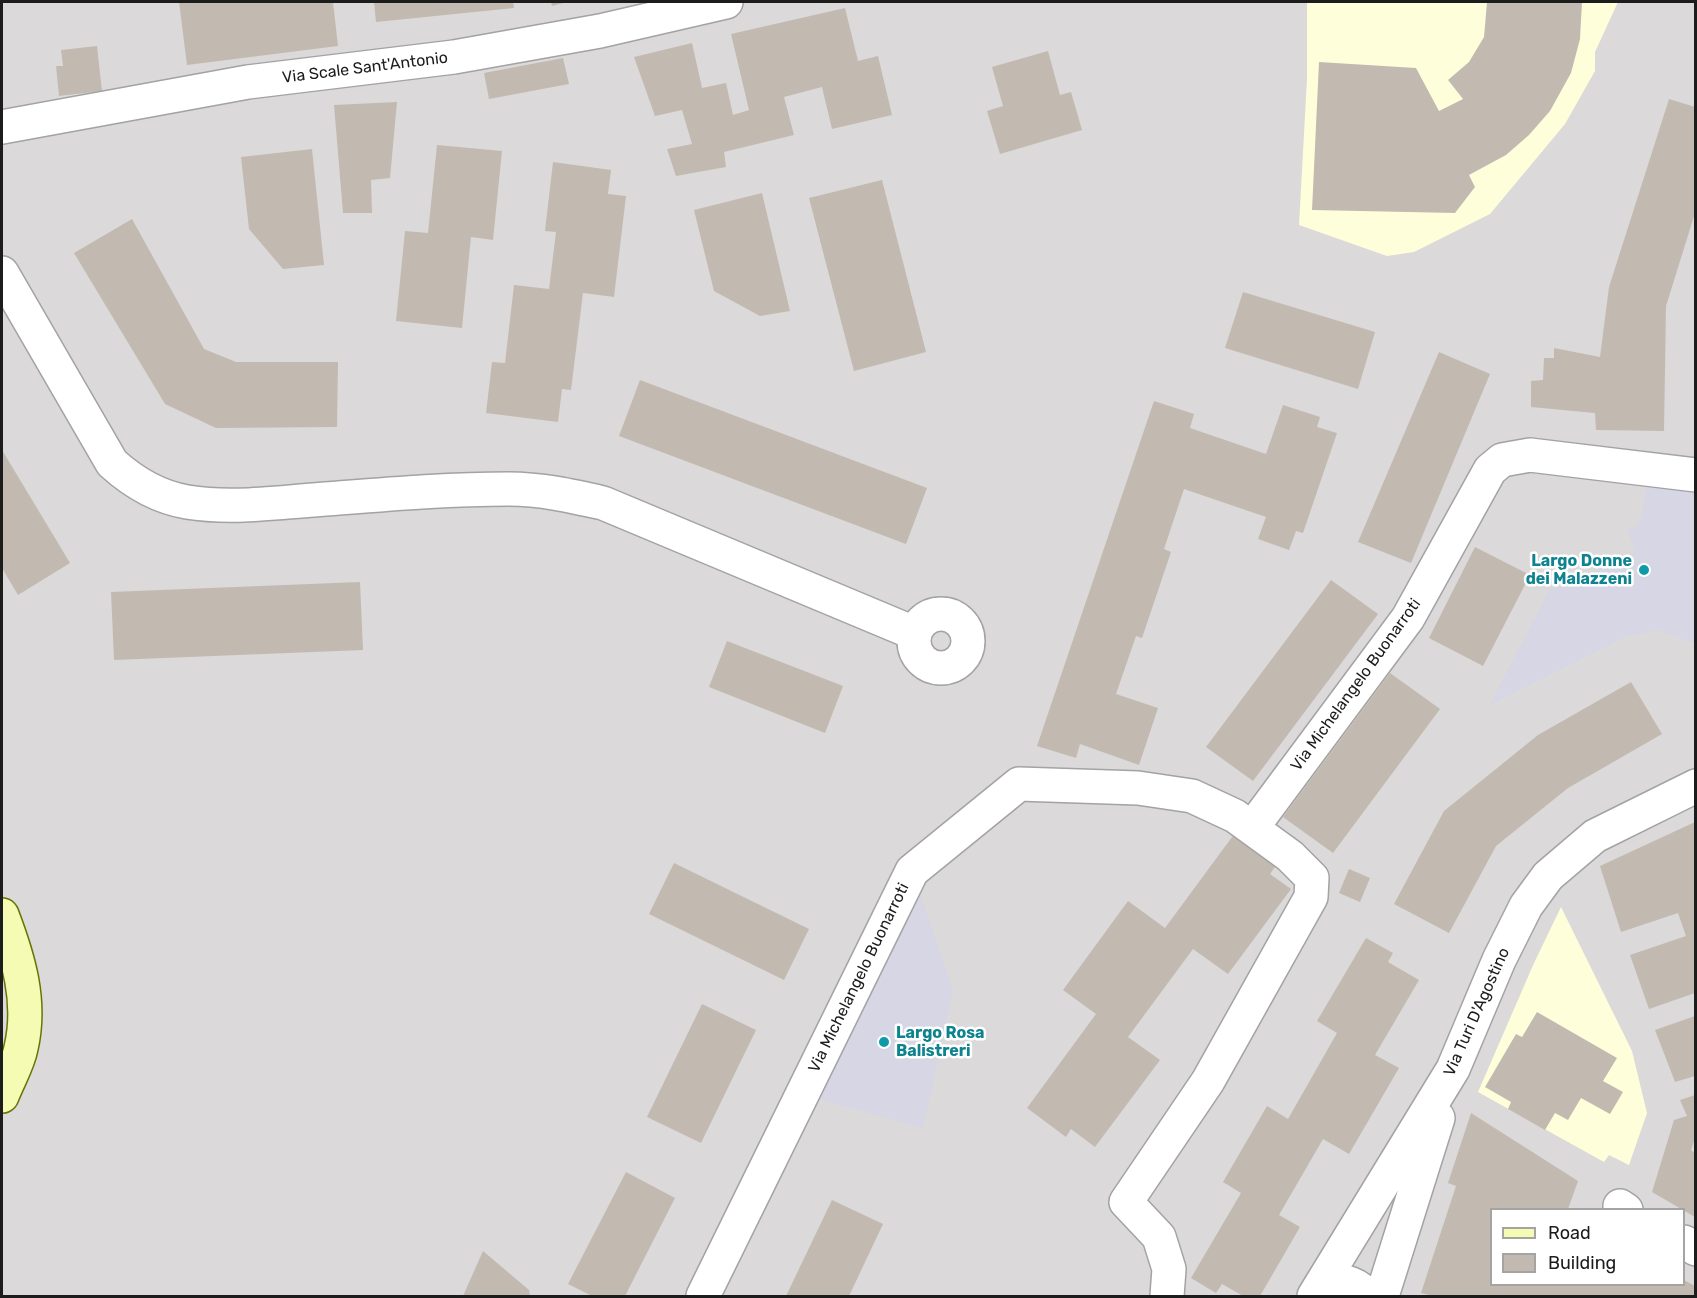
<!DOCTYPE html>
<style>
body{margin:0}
#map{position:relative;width:1697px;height:1298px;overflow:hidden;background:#eeeae2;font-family:Rubik,sans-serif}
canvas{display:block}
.frame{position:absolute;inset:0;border:3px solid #1c1c1c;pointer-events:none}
.legend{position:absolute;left:1490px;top:1208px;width:195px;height:78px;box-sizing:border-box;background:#fff;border:2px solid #a4a4a4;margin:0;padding:8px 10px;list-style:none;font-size:18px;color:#1c1c1c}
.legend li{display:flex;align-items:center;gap:12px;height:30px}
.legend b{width:30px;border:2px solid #a4a4a4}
</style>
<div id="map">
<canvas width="1697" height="1298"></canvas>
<div class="frame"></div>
<ul class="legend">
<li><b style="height:8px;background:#f5fbb3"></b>Road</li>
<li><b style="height:16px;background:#c2bab1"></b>Building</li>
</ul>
</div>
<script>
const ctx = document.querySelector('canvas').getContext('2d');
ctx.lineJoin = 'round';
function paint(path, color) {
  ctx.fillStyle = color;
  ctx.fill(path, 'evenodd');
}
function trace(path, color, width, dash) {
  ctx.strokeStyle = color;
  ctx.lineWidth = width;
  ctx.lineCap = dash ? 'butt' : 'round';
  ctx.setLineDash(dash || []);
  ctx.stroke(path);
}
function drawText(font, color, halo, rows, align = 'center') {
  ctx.font = font + ' Rubik,sans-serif';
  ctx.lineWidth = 5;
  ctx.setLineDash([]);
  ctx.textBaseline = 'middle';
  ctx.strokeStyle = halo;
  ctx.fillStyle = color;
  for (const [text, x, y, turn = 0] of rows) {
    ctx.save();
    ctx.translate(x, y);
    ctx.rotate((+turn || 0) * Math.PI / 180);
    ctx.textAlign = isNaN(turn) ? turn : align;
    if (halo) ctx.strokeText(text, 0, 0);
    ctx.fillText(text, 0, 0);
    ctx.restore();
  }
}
const residential = new Path2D(`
 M2 2H1695V1296H2ZM1492 1210H1684V1284H1492Z`);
const education = new Path2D(`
 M1307 2H1618L1595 52V71L1565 124 1490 214 1414 252 1387 256 1299 225 1307 79Z
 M1561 907 1632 1051 1647 1113 1629 1165 1609 1155 1604 1162 1478 1092 1534 963Z`);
const plaza = new Path2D(`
 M1650 469 1695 475V643L1658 630 1628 636 1490 705 1550 589 1636 552 1628 531 1641 522Z
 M912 871 953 991 923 1128 801 1094Z`);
const building = new Path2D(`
 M179 2H333L338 46 187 65Z
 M374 2H513L514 8 376 22Z
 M551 2H567L552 6Z
 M1487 2H1582L1580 39 1571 73 1550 111 1529 135 1506 155 1469 175 1475 187 1455 213 1312 210 1319 62 1416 68 1439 111 1463 99 1448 80 1469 62 1484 37Z
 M845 8 858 61 878 56 892 115 832 129 822 87 784 97 794 135 724 152 726 167 676 176 667 149 692 144 682 110 655 116 634 57 692 43 702 88 726 83 733 115 749 110 731 34Z
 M97 46 102 91 59 96 56 66H63L61 50Z
 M1048 51 1060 95 1071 92 1082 130 1000 154 987 111 1003 106 992 67Z
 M563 58 569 84 489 99 484 73Z
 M1669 99 1695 107V213L1666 306 1664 431 1596 430 1595 413 1531 407V381L1543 380 1544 358H1554V348L1600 357 1609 287Z
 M397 102 390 178 371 180 372 213H343L334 105Z
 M437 145 502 151 493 240 471 237 462 328 396 321 405 231 428 233Z
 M312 149 324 265 283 269 249 229 241 157Z
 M553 162 611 170 608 194 626 196 614 297 583 293 571 390 562 389 558 422 486 413 492 362 505 363 514 285 549 289 556 232 545 231Z
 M882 180 926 352 854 371 809 198Z
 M762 193 790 311 760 316 714 291 694 210Z
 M132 219 204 349 236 362H338L337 427 216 428 165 404 74 253Z
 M1243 292 1375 332 1358 389 1225 348Z
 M1439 352 1490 374 1411 563 1358 542Z
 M640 380 927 488 906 544 619 436Z
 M1154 401 1194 414 1190 428 1266 454 1283 405 1320 417 1317 427 1337 433 1303 533 1296 531 1289 550 1258 539 1266 517 1184 489 1164 549 1171 552 1142 638 1136 636 1116 694 1158 708 1139 765 1080 744 1076 758 1037 746Z
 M2 450 70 563 18 595 2 568Z
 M1475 547 1530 575 1483 666 1429 638Z
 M1331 580 1378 614 1253 781 1206 747Z
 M360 582 363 650 114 660 111 592Z
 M727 641 843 686 825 733 709 687Z
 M1390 673 1440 709 1333 853 1283 817Z
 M1631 682 1662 734 1568 788 1496 846 1449 933 1394 904 1444 811 1538 735Z
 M1695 822V993L1649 1009 1630 955 1686 936 1678 913 1621 932 1600 866Z
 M1235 833 1277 864 1270 874 1291 889 1228 974 1193 949 1128 1037 1160 1060 1095 1147 1071 1129 1066 1137 1027 1108 1096 1014 1063 990 1128 901 1165 928Z
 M674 863 809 929 784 980 649 914Z
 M1349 869 1370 878 1360 902 1339 893Z
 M1366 938 1393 953 1388 962 1419 980 1375 1055 1399 1068 1349 1154 1323 1139 1279 1215 1300 1227 1260 1296H1243L1222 1284 1216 1293 1191 1278 1241 1193 1223 1182 1267 1106 1288 1119 1337 1033 1317 1021Z
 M702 1004 756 1030 701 1143 647 1117Z
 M1537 1012 1617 1058 1603 1081 1623 1092 1610 1114 1581 1098 1568 1120 1555 1113 1545 1130 1508 1109 1511 1102 1485 1087 1516 1034 1522 1037Z
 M1695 1016V1076L1675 1082 1655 1030Z
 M1695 1095V1138L1691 1150 1695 1153V1217L1652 1192 1674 1120 1687 1116 1680 1100Z
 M1471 1113 1578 1181 1568 1209H1491L1492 1284H1684V1280L1695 1286V1296H1433L1421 1293 1456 1186 1448 1183Z
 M626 1172 675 1198 625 1296H592L568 1284Z
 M832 1200 883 1224 849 1296H786Z
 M483 1251 529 1290 530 1296H463Z`);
const street = new Path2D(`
 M2 127 248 82 454 57 600 31 726 2
 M2 273 112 463C134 483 158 497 187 502 230 509 272 503 314 500 379 495 444 489 509 489 541 489 572 496 603 503L914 633
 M914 641a27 27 0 1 1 54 0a27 27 0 1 1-54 0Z
 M1252 828 1408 618 1490 470 1502 460 1530 455 1696 475
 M1620 1206 1626 1210
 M1684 1242 1696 1249
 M1326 1278C1342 1281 1357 1282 1367 1296
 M703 1296 912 871 1019 784 1138 788 1192 796 1235 816 1290 856 1312 878 1311 897 1208 1081 1126 1202 1159 1237 1169 1269 1167 1296
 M1314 1296 1453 1069 1499 960 1526 906 1548 876 1595 836 1696 786
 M1382 1296 1438 1118`);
const secondary = new Path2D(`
 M2 915C18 957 32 1001 21 1048 18 1064 8 1080 2 1096`);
const markers = [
 [1644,570,6,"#0f9aa8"],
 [884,1042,6,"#0f9aa8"]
];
const streetNames = [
 ["Via Scale Sant'Antonio",365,68,-7],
 ["Via Michelangelo Buonarroti",1356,685,-54],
 ["Via Michelangelo Buonarroti",859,978,-64],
 ["Via Turi D'Agostino",1477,1012,-66]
];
const cultureNames = [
 ["Largo Donne",1632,561],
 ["dei Malazzeni",1632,579],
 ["Largo Rosa",896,1033,"left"],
 ["Balistreri",896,1051,"left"]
];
paint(residential, '#dbd9d9');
paint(education, '#feffda');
paint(plaza, '#d6d6e4');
paint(building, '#c2bab1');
trace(street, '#a3a3a3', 36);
trace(secondary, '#657502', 36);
trace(street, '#fff', 33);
trace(secondary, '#f5fbb3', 33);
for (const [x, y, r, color] of markers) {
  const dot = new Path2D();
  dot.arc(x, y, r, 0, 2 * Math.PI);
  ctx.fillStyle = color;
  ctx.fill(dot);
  trace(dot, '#fff', 2);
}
drawText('16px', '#1c1c1c', '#fff', streetNames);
drawText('bold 16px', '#0d838f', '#fff', cultureNames, 'right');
</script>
